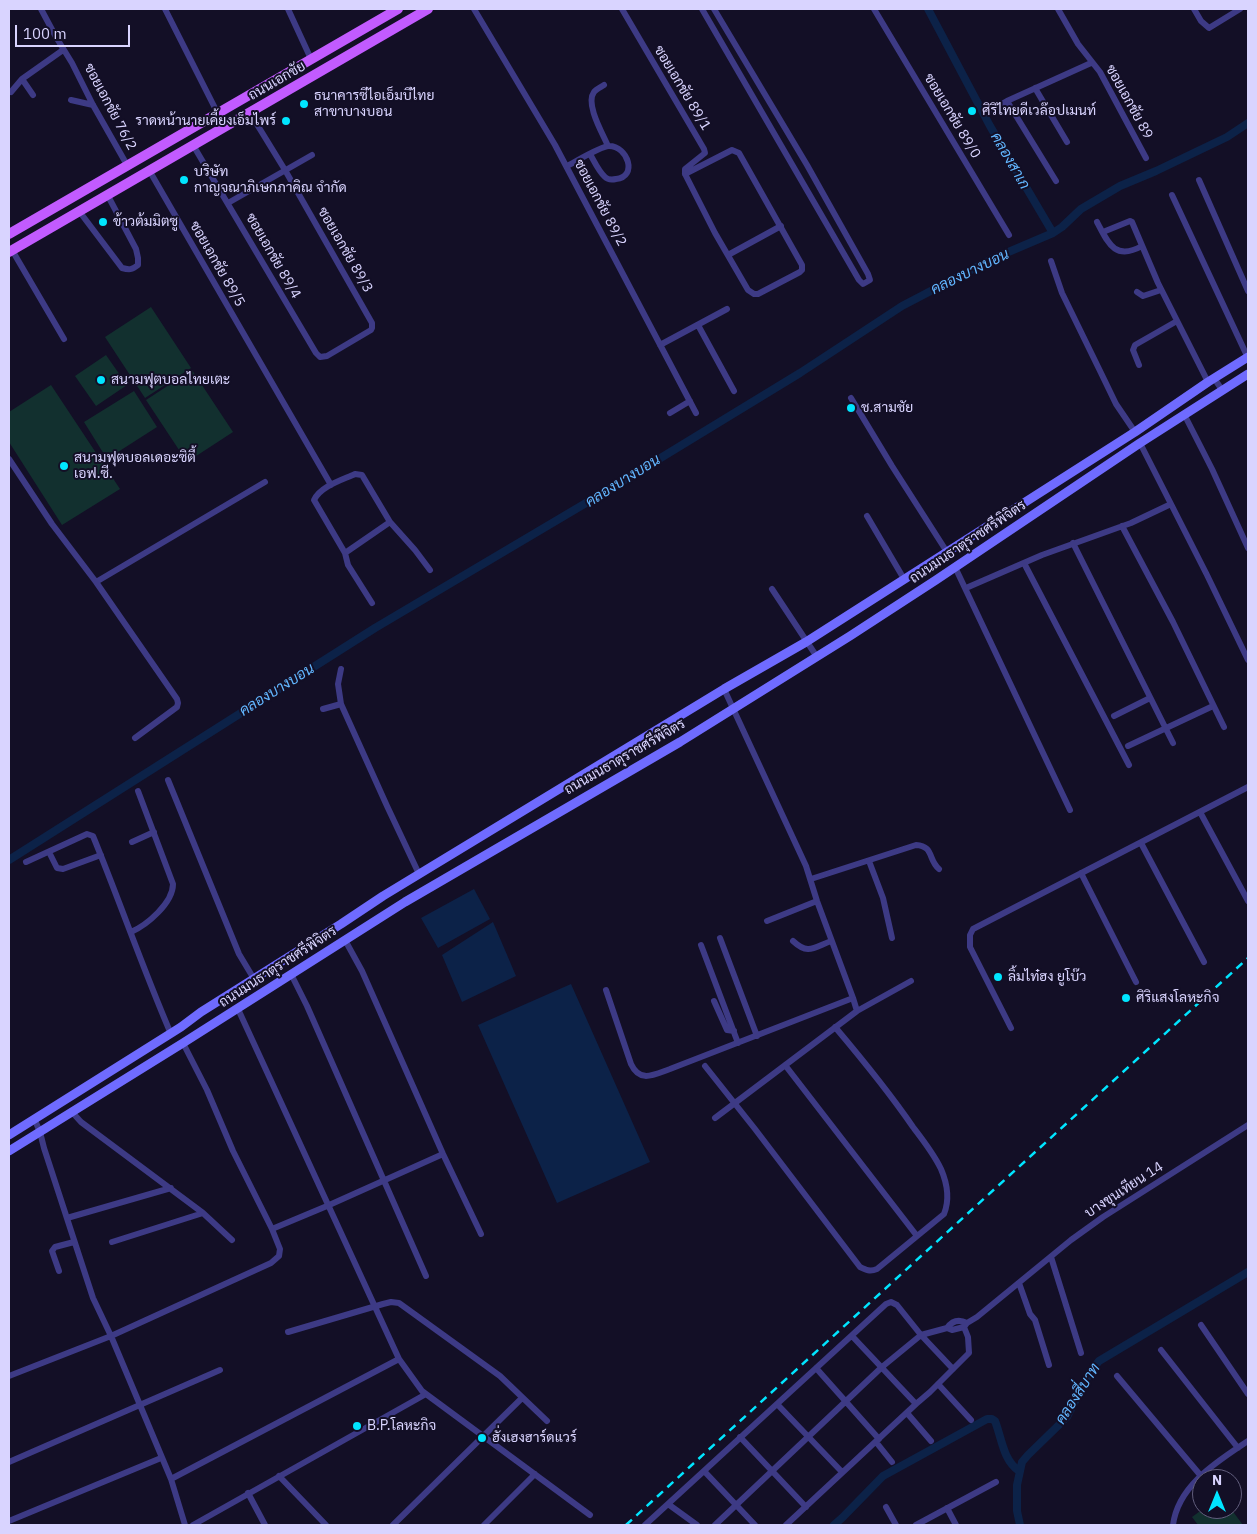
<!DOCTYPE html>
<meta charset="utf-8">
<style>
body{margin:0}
#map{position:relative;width:1257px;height:1534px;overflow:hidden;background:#130f26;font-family:"IBM Plex Sans",sans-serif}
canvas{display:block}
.frame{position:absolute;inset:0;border:10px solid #d9d4ff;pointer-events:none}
.north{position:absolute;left:1192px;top:1469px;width:50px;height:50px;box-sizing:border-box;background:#130f26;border:1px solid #625e7d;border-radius:50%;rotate:0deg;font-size:14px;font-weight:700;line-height:20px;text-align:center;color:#d9d4ff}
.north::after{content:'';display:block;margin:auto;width:18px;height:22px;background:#00e5ff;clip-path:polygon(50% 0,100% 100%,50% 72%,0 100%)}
.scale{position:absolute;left:15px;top:25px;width:115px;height:22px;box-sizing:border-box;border:2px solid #d9d4ff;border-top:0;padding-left:6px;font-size:15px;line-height:18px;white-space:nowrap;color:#d9d4ff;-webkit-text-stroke:4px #130f26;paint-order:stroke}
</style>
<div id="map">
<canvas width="1257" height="1534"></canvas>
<div class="frame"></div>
<div class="north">N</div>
<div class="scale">100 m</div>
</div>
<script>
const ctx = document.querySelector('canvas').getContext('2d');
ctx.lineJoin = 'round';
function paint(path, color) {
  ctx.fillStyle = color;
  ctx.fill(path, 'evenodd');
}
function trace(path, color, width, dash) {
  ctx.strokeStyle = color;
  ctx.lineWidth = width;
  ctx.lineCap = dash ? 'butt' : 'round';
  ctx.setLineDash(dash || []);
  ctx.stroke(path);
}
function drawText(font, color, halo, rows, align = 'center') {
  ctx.font = font + ' "IBM Plex Sans",Sarabun,sans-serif';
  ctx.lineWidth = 4;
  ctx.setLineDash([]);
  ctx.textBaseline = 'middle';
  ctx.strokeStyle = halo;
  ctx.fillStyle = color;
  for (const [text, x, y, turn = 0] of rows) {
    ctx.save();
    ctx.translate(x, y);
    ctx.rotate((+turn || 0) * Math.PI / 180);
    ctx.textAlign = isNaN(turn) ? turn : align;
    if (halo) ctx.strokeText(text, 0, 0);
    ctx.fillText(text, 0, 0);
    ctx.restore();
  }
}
const green = new Path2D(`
 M151 307 191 368 145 398 105 337Z
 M106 355 127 385 96 406 75 376Z
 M192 370 233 432 187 462 146 400Z
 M51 385 120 489 62 525 9 442V412Z
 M134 391 157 427 107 459 84 422Z
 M1203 1509H1231L1243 1525H1198L1192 1517Z`);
const water = new Path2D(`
 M474 889 490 919 438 948 421 918Z
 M493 922 516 976 462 1002 442 955Z
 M571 984 650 1162 557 1203 478 1025Z`);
const canal = new Path2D(`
 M928 9 990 126 1053 233
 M9 860 375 628 613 487 800 373 902 306 992 259 1053 233 1062 227 1081 209 1120 186 1156 171 1227 137 1248 123
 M834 1525 842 1518 883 1476 987 1419H992L995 1421C1002 1439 1003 1460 1019 1471
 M1020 1525 1017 1511V1485L1022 1462 1028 1455 1067 1417 1090 1372 1099 1361 1248 1272`);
const street = new Path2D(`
 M41 9 56 37 72 63 93 105 127 165
 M165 9 218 114
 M288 9 311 59
 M474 9 555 145 696 413
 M622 9 704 149 705 153 685 169V174
 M702 9 859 280 863 284 870 280 868 274 807 165 714 9
 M874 9 1009 235
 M1058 9 1078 44 1100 72 1146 158
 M1194 9 1201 21 1209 28 1240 9
 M22 79 33 95
 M604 85C601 87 596 89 594 92 585 104 603 134 608 146
 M1035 88 1067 142
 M11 92 22 79 63 50
 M71 100 93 105
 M1007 101 1056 181
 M986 113 1007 101 1091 63
 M193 145 316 353 320 357 327 356 371 330 372 328V323L285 170 250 113
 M732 150 739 153 802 265V270L800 272 758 294H754L748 290 715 233 685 174Z
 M567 166C575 162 601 146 609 146 628 146 638 177 616 179 612 180 608 180 605 177 599 172 594 161 590 154
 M149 170 331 485
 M1199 180 1248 291
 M1172 195 1248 358
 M228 203 312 155
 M79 211 122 268C129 270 132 270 138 265V258L136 249 107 194
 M1097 222C1108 243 1115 261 1142 246
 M1103 232 1130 221 1132 222 1158 283 1208 382
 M12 250 64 339
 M728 255 781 226
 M1051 261 1062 293 1102 375 1116 404 1135 432
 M1137 292 1143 296 1161 290
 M698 325 734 391
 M660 345 727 309
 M1139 365 1133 350 1135 345 1177 321
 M1214 378 1222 390
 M851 398 892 466 947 552
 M670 413 690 401
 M1184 414 1212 469 1248 548
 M9 459 52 524 96 582 177 699 178 703 177 707 135 738
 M1171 504 1207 575 1248 660
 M867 516 904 579
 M390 522 415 550 430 570
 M1122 526 1173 622 1224 727
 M1073 543 1173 743
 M345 553 390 522 362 475 355 474C342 480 321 486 314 500L345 553 348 565 372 603
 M1024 563 1129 765
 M955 567 1070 810
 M96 582 265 482
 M966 588 1042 555 1131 523 1171 504 1140 443
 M772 589 817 657
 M341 669 338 684 341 704 387 806 419 874
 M323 709 341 704
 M1114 716 1150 698
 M1128 746 1213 706
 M168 780 239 954 254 979
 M1200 812 1248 901
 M132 842 154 832
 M1141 843 1204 962
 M49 852 57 868 63 869 101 855
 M869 861 883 898 892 938
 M26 862 87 834 93 836C120 902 143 969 171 1034
 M1081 873 1136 982
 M811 879 916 845C934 846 928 860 939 869
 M767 921 817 901
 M131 932C147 925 173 903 173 884L138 791
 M720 938 757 1036
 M345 940 362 971 443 1154 481 1234
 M793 941C808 955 813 948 831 941
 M701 945 738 1043
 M291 974 307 1006 426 1276
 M606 990 631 1064C640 1083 653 1075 670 1069L853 998 817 901 806 866 724 689
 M714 1001 727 1030 734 1031
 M238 1009 399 1359 422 1391 426 1394 590 1515
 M857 1011 911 981
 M1011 1028 970 947V935L973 929 1248 787
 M785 1065 917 1236
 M705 1066 755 1129 860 1267C866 1270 870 1272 877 1269L944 1214C950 1199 947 1183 941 1169 934 1154 923 1140 913 1127 889 1092 862 1059 835 1027
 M72 1112 81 1122 203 1213 232 1240
 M34 1118 40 1132 44 1148 93 1298 111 1336 140 1405 171 1479 185 1525
 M715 1118 857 1011 853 998
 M67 1218 171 1188
 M272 1229 327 1206 443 1154
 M112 1242 203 1213
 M1051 1257 1081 1353
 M59 1271 52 1251 55 1247 74 1242
 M1019 1283 1030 1314 1035 1320 1049 1365
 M1201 1325 1248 1394
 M947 1328C952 1321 959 1319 967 1323
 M288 1332 383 1304 391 1302 399 1303 500 1376 547 1421
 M852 1336 916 1404
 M1161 1350 1238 1448
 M816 1368 879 1439
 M9 1376 111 1336 271 1263 279 1256 280 1249 272 1229 233 1151 207 1090 183 1043
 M1117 1376 1201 1476
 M938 1384 971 1420
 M777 1404 842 1472
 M907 1413 931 1441
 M740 1437 806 1507
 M876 1442 892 1462
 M9 1462 220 1370
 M704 1471 755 1525
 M279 1476 326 1525
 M171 1479 399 1359
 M248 1493 265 1525
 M668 1504 697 1525
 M886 1507 896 1525
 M947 1508 956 1525
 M9 1521 161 1458
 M193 1525 426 1394
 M393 1525 522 1398
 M484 1525 535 1474
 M645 1525 886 1304 891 1302 897 1305 921 1335 953 1369
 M715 1525 882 1367 921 1335 947 1328 952 1330 964 1327 967 1323 977 1317 1071 1240 1103 1217 1248 1125
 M786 1525 916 1404 930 1392 969 1353 968 1337 964 1327
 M916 1525 996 1482
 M1173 1525C1178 1485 1218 1461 1248 1441`);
const secondary = new Path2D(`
 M9 1135 181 1027 201 1012 341 924 383 896 724 689 806 642 1135 432 1208 382 1248 357
 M9 1151 183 1043 405 902 680 742 850 636 936 580 1140 443 1248 374`);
const primary = new Path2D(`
 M9 234 398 9
 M9 252 428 9`);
const rail = new Path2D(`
 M626 1525 1248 958`);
const markers = [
 [304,104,5,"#00e5ff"],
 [972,111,5,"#00e5ff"],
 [286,121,5,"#00e5ff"],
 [184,180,5,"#00e5ff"],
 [103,222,5,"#00e5ff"],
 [101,380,5,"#00e5ff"],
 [851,408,5,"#00e5ff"],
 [64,466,5,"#00e5ff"],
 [998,977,5,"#00e5ff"],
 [1126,998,5,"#00e5ff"],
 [357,1426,5,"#00e5ff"],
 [482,1438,5,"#00e5ff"]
];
const streetNames = [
 ["ถนนเอกชัย",277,81,-30],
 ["ซอยเอกชัย 89/1",682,88,59],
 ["ซอยเอกชัย 89",1129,102,61],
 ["ซอยเอกชัย 76/2",110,107,62],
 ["ซอยเอกชัย 89/0",952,116,59],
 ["ซอยเอกชัย 89/2",600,203,62],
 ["ซอยเอกชัย 89/3",345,250,60],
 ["ซอยเอกชัย 89/4",273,256,60],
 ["ซอยเอกชัย 89/5",217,264,60],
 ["ถนนมนธาตุราชศรีพิจิตร",968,542,-34],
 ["ถนนมนธาตุราชศรีพิจิตร",625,757,-30],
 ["ถนนมนธาตุราชศรีพิจิตร",278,967,-33],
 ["บางขุนเทียน 14",1124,1190,-33]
];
const poiNames = [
 ["ธนาคารซีไอเอ็มบีไทย",314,96],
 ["สาขาบางบอน",314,112],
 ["ศิริไทยดีเวล๊อปเมนท์",982,111],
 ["ราดหน้านายเคี้ยงเอ็มไพร์",276,121,"right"],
 ["บริษัท",194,172],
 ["กาญจณาภิเษกภาคิณ จำกัด",194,188],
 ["ข้าวต้มมิตซู",113,222],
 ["สนามฟุตบอลไทยเตะ",111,380],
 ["ช.สามชัย",861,408],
 ["สนามฟุตบอลเดอะซิตี้",74,458],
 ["เอฟ.ซี.",74,474],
 ["ลิ้มไท๋ฮง ยูโบ๊ว",1008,977],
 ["ศิริแสงโลหะกิจ",1136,998],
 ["B.P.โลหะกิจ",367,1426],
 ["ฮั่งเฮงฮาร์ดแวร์",492,1438]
];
const waterNames = [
 ["คลองสาเก",1010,161,60],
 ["คลองบางบอน",970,272,-26],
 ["คลองบางบอน",623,481,-32],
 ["คลองบางบอน",277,690,-32],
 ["คลองสี่บาท",1078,1394,-57]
];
paint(green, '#12302f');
paint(water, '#0c2248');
trace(canal, '#0c2248', 8);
trace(street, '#3d3a85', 6);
trace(secondary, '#6f6bff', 9);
trace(primary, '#c25bff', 10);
trace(rail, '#00e5ff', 2.5, [8, 6]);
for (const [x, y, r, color] of markers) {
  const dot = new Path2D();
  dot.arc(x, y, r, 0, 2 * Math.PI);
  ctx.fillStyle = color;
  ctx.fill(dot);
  trace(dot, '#130f26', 2);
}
drawText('14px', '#d9d4ff', '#130f26', streetNames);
drawText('14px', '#d9d4ff', '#130f26', poiNames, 'left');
drawText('italic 15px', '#62b6ff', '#130f26', waterNames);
</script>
